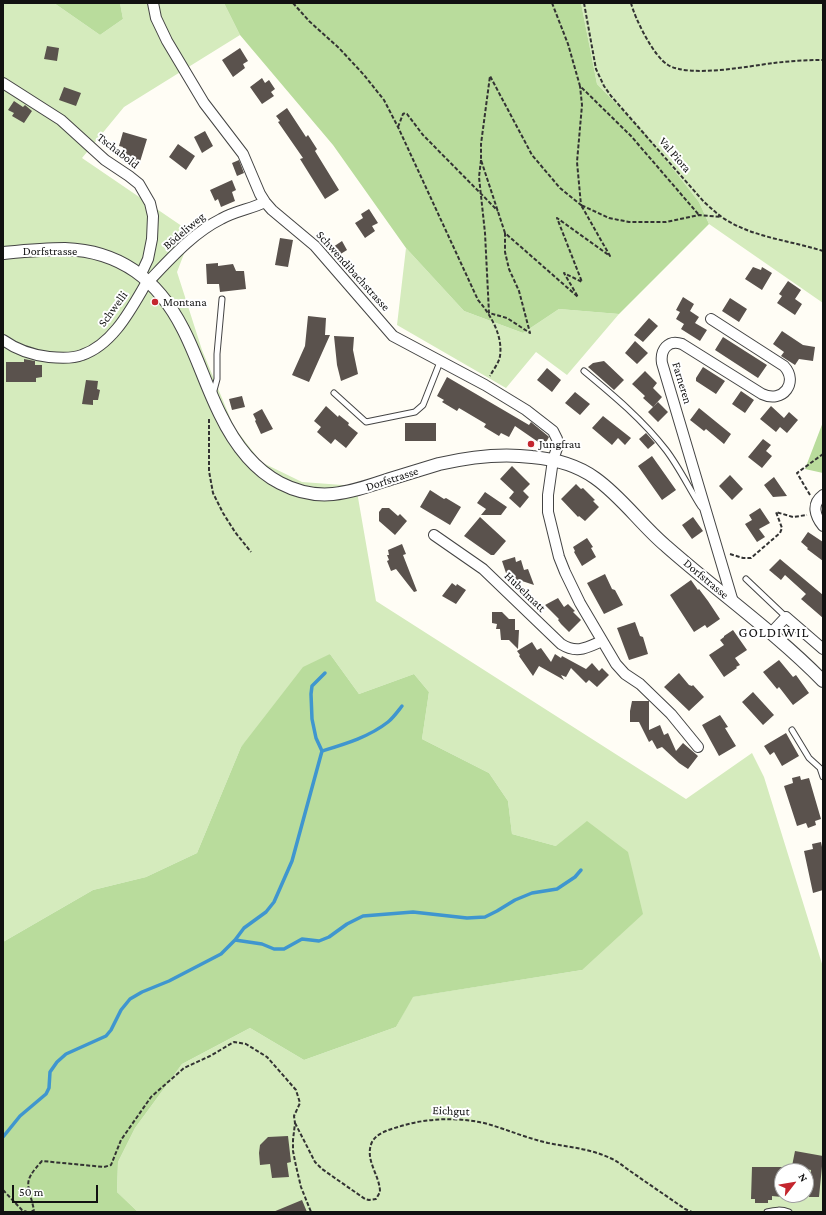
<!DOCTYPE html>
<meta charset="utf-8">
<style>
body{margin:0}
#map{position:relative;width:826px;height:1215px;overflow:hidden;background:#fffdf5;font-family:"Crimson Pro",serif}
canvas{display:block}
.frame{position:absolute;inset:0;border:4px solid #111;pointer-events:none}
.north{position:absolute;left:774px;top:1163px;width:40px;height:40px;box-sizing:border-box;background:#fff;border:1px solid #a0a0a0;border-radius:50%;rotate:59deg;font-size:11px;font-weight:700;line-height:16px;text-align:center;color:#111}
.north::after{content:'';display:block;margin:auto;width:14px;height:18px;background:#c4262e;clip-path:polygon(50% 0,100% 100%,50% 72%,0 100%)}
.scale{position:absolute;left:12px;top:1185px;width:86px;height:18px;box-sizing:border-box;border:2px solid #111;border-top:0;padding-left:5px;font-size:12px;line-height:14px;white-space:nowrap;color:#111;-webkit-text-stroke:3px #fff;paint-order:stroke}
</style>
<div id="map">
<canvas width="826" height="1215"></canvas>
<div class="frame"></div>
<div class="north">N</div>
<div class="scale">50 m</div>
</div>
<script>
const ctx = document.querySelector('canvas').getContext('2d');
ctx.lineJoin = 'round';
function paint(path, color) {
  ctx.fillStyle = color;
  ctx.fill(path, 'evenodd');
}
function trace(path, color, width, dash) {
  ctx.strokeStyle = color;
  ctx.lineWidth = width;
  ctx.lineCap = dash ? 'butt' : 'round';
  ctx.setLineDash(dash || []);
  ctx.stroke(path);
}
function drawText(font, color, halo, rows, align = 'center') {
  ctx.font = font + ' "Crimson Pro",serif';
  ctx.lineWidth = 4;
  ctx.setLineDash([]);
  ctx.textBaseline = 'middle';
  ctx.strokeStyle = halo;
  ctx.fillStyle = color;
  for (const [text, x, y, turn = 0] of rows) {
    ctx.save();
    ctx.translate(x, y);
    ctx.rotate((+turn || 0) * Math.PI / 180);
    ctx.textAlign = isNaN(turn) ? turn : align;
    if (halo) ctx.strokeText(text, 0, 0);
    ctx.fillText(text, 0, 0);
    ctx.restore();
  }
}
const green = new Path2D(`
 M3 3H54L100 35 123 19 120 3H224L240 35 124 107 82 158 192 233 177 272 202 350 234 427 261 462 302 482 356 486 376 601 686 799 752 753 764 777 823 967V1212H138L117 1192 118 1162 135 1128 182 1064 250 1028 304 1060 396 1027 412 997 582 970 556 846 512 834 508 801 489 773 422 739 429 692 414 674 359 694 330 654 241 747 197 853 146 877 93 890 3 942ZM782 1171H806V1195H782Z
 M581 3H823V303L709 224 699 202 645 133 597 84Z
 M406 248 464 311 523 333 559 309 619 314 567 375 536 352 506 388 397 325Z`);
const forest = new Path2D(`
 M54 3H120L123 19 100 35Z
 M224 3H581L597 84 645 133 699 202 709 224 619 314 559 309 523 333 464 311 406 248 333 145 240 35Z
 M823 422V473L805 469Z
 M330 654 359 694 414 674 429 692 422 739 489 773 508 801 512 834 556 846 587 821 628 852 643 914 582 970 413 997 396 1027 304 1060 250 1028 182 1064 135 1128 118 1162 117 1192 138 1212H3V942L93 890 146 877 197 853 241 747 303 667Z`);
const stream = new Path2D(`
 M322 751C345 744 369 737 388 722 393 718 398 711 402 706
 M235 940 244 928 266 912 274 902 292 861 322 751 316 738 312 719 311 694 312 686 325 673
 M3 1137 20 1116 46 1094 49 1088 50 1072 57 1062 66 1054 106 1036 111 1030 121 1010 130 999 142 992 169 981 221 954 235 940 262 944 274 949H284L302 939 319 941 329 937 347 924 363 916 413 912 467 918 485 917 497 911 515 900 532 893 557 889 575 877 581 870`);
const building = new Path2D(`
 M47 46 59 48 57 61 44 59Z
 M240 48 248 61 243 64 245 68 233 77 222 60Z
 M262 78 265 83 269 80 275 89 271 92 274 96 262 104 250 87Z
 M64 87 81 93 76 106 59 100Z
 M14 101 23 107 25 105 32 111 24 123 12 116 14 113 8 110Z
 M287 108 306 137 308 135 317 149 315 151 339 190 325 199 300 159 303 158 278 122 280 121 276 116Z
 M205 131 213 146 202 153 194 137Z
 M123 132 147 139 139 165 119 158 123 147 119 146Z
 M178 144 195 156 186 170 169 157Z
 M239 160 244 173 237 176 232 163Z
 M232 180 236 190 232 192 235 201 221 207 218 199 215 201 210 190Z
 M369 209 378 223 372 226 375 231 365 238 355 223 363 218 361 214Z
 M280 238 293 240 288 267 275 265Z
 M342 241 347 250 339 255 333 247Z
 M218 263V266L233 264 236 271H244L246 289 220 292 219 284H207L206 264Z
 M753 267 761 270 762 267 772 273 762 290 745 279Z
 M788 281 801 290 795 299 802 304 795 315 777 303 782 296 779 294Z
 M683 297 694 304 690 311 699 317 695 323 707 330 700 341 681 329 684 324 676 319 680 312 676 310Z
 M730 298 747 309 739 322 722 311Z
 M308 316 326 318 325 335H330L309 382 292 375 305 346Z
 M649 318 658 326 643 342 634 335Z
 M782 331 803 345 815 347 813 361 799 359 795 365 781 356 784 352 773 344Z
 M334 336 354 337 353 350 358 374 341 381 337 365Z
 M723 337 767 365 758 378 715 350Z
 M635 341 648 353 637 364 625 353Z
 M24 359 35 361V365H42V377L36 378V382H6V362H24Z
 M604 361 624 380 614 390 588 367 593 363Z
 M703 367 725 381 716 394 696 381V378Z
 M547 368 561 380 552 392 537 380Z
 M645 371 657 383 653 388 662 397 653 407 643 398 645 396 632 384Z
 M447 377 529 425 531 422 548 436 549 437 544 446 515 426 509 437 501 433 499 436 484 427 486 424 459 408 457 411 442 402 444 400 437 396Z
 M86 380 98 381 97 389 100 390 98 400H93V405L82 404Z
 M741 391 754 400 745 413 732 404Z
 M575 392 590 404 580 415 565 403Z
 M242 396 245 407 232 410 229 399Z
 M658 402 668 412 658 422 648 412Z
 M326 406 338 417 339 415 349 423 348 425 358 433 346 448 335 439 331 444 317 432 321 427 314 421Z
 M771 406 784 418 789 412 798 420 787 433 780 427 776 432 760 419Z
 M699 408 731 434 724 444 706 429 704 431 690 420Z
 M262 409 273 429 261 434 255 421 256 420 253 414Z
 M603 416 631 438 625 445 618 438 612 445 592 428Z
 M405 423H436V441H405Z
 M646 433 655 443 648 449 639 439Z
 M763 439 771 445 766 451 772 456 762 468 748 457Z
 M652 456 676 490 662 500 638 466Z
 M512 466 530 484 523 491 529 497 520 508 509 498 514 492 500 479Z
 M730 475 743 489 732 500 719 486Z
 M774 477 787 496 773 497 764 485Z
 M576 484 581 489 583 488 595 500 593 501 599 507 585 521 579 516 578 517 561 499Z
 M430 490 444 499 446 498 461 507 450 525 420 507Z
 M485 492 507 507 501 515H481L486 509 477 503Z
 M382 508H389L398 516 400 514 407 521 395 535 379 521V512Z
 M760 508 770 523 759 529 765 537 757 542 745 524 752 520 749 515Z
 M480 517 506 541 494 555H491L464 536Z
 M693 517 703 531 692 539 682 525Z
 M808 532 823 542V561L807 549 808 548 801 542Z
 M587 538 593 547 591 548 596 557 582 566 574 552 575 551 573 547Z
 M402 544 406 554 403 555 417 591 414 592 396 569 391 571 387 561 389 560 387 555H389L388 550Z
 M515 557 516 562 521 560 524 570 528 569 534 585 522 581 516 584 511 575 507 576 502 561Z
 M780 559 823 595V618L801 599 806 594 785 575 781 580 769 570Z
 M605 574 612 589 615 590 623 605 604 614 587 583Z
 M691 580 698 590 699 589 708 601 720 619 707 628 705 625 694 632 670 595Z
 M452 583 456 586 457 584 466 590 456 604 442 596Z
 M558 598 564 607 568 604 575 611 573 612 581 620 569 632 561 624 558 620 559 619 545 605Z
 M492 612H502L509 619H515V630H519L518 649 509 640H501L500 629H496L497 624 492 623Z
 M635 622 640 636 643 637 648 654 629 660 617 628Z
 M733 630 747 650 735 658 740 665 736 667 737 668 724 677 709 655 724 645 720 640 724 637V636Z
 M532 642 537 650 541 648 551 662 555 654 561 658 562 656 586 669 592 663 599 671 602 668 609 675 597 687 589 680 586 683 571 668 566 677 561 675 564 680 539 666 533 676 519 656 520 655 517 651Z
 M779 660 793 677 796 675 809 693 793 705 779 687 777 689 763 672Z
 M679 673 689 685 692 686 693 685 704 697 689 711 664 687Z
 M753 692 774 715 763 725 742 702Z
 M632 701H649V730L660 725 664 735 668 733 676 751 683 743 698 756 688 769 679 763 662 747 657 749 652 740 649 742 639 722H630V711Z
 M720 715 728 727 725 728 736 746 719 756 702 725Z
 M786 733 799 756 782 766 774 752 770 755 764 746Z
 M800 776 801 780 809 778 821 819 815 821 816 825 808 828 806 823 797 826 784 786 793 783 792 778Z
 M821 842 822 847H823V890L813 893 804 851 813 849 812 844Z
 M288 1136 291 1162 287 1163 289 1177 272 1178 270 1164 260 1165 259 1153 260 1145 268 1137Z
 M795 1151 823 1156 819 1197H809L811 1170 792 1166Z
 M752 1167H782V1197L772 1196V1200H768V1203H755V1199H751Z
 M302 1200 307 1212H273Z`);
const path = new Path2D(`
 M293 3 309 21 339 48 364 75 384 100 398 127 478 300C491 315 503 336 500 356 499 363 493 370 490 376
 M552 3 568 44 580 86 631 136 699 215
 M584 3 596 69 604 86 611 96 704 202C712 209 719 216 728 221 757 238 792 241 823 251
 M631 3C635 19 654 57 668 65 690 78 749 66 774 63 790 61 807 60 823 60
 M398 127 403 114 405 113 407 114 423 135 498 211
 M481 160 479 177 485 233 489 313 507 318 530 333 519 291 509 269 505 252V233L578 297 564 273 582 282 557 218 610 256 581 205 609 218 629 222H666L699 215 721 217
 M505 233 481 160V144L490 76 532 155 560 188 581 205 577 162 582 105 580 86
 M209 419V471L213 493 223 513 235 532 251 552
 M810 495 797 473 823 454
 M730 554 743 558H751L780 533 782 528 776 512 793 517 807 515
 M295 1123 315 1162 322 1169 365 1199 369 1200 376 1199 380 1192C380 1175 364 1160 372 1142 377 1133 388 1130 398 1127 426 1118 456 1117 484 1123 506 1129 526 1138 548 1143 569 1147 591 1149 610 1158 618 1161 625 1168 633 1173 650 1185 668 1197 685 1209L692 1212
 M3 1190 22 1210 27 1212
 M31 1212 34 1210C28 1183 22 1183 42 1161L104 1167 111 1165 121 1140 151 1097 184 1068 210 1056 234 1042 246 1044 267 1057 296 1090 300 1103 294 1116 295 1123 293 1140V1151L296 1166 301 1187 311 1212`);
const service = new Path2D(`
 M584 371C613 395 643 420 666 450 679 467 689 488 701 507
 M334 393 366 422 415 412 423 405 440 362
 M213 394 217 379V354L222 299
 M746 579 786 617
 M792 730 809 758 820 768 823 777
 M767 1212C775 1210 781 1209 789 1212`);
const minor = new Path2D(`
 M153 3 156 18 167 41 204 103 243 154 260 194 265 202 272 210 315 246 393 336 485 385 526 410 553 431 557 439 558 445 553 460 548 495V512L559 557 565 572 580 603 616 664 625 674 640 684 671 714 698 747
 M3 83 61 120 105 160 129 176 139 184 150 203 153 216 152 239 148 259 141 274
 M149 281C171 258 193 233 221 219 235 211 251 209 265 202
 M711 319 784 366C799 382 783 404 762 394L682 344C668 339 660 350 662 363L733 602
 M3 340C17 350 32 355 49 357 59 358 72 359 82 355 114 344 132 307 148 280
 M823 495C811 504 815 516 823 526
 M434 535 483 569 561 644C577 654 586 648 602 641
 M771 633 786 617 823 649`);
const tertiary = new Path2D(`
 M3 253C24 251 44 249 65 249 121 251 158 280 183 329 197 356 206 386 220 414 233 441 253 469 280 483 320 504 351 492 390 479 406 474 423 469 439 464 469 457 501 453 532 457 554 459 577 465 595 478 622 497 641 525 666 546 718 592 775 632 823 681`);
const markers = [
 [155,302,4,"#c4262e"],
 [531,444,4,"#c4262e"]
];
const streetNames = [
 ["Tschabold",118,151,38],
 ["Val Piora",675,155,49],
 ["Bödeliweg",184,231,-40],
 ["Dorfstrasse",50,251],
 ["Schwendibachstrasse",353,271,48],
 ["Schwelli",113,309,-54],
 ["Farneren",682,383,73],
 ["Dorfstrasse",392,479,-18],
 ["Dorfstrasse",706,579,40],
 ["Hubelmatt",525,592,44],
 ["Eichgut",451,1111,2]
];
const poiNames = [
 ["Montana",163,302],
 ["Jungfrau",539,444]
];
const quarterNames = [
 ["GOLDIWIL",774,633]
];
paint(green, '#d5ebbd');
paint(forest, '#b9dc9c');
trace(stream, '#3f96cf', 3.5);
paint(building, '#5a524d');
trace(service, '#444', 7);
trace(minor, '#444', 12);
trace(tertiary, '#444', 14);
trace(path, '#333', 2, [4, 2]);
trace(service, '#fff', 5);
trace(minor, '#fff', 10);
trace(tertiary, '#fff', 12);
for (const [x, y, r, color] of markers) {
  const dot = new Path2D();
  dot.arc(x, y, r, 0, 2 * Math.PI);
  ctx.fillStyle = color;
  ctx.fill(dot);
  trace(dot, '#fff', 1.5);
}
drawText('12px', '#111', '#fff', streetNames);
drawText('12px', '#111', '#fff', poiNames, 'left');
ctx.letterSpacing = '1px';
drawText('14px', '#111', '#fff', quarterNames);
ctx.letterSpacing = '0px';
</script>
